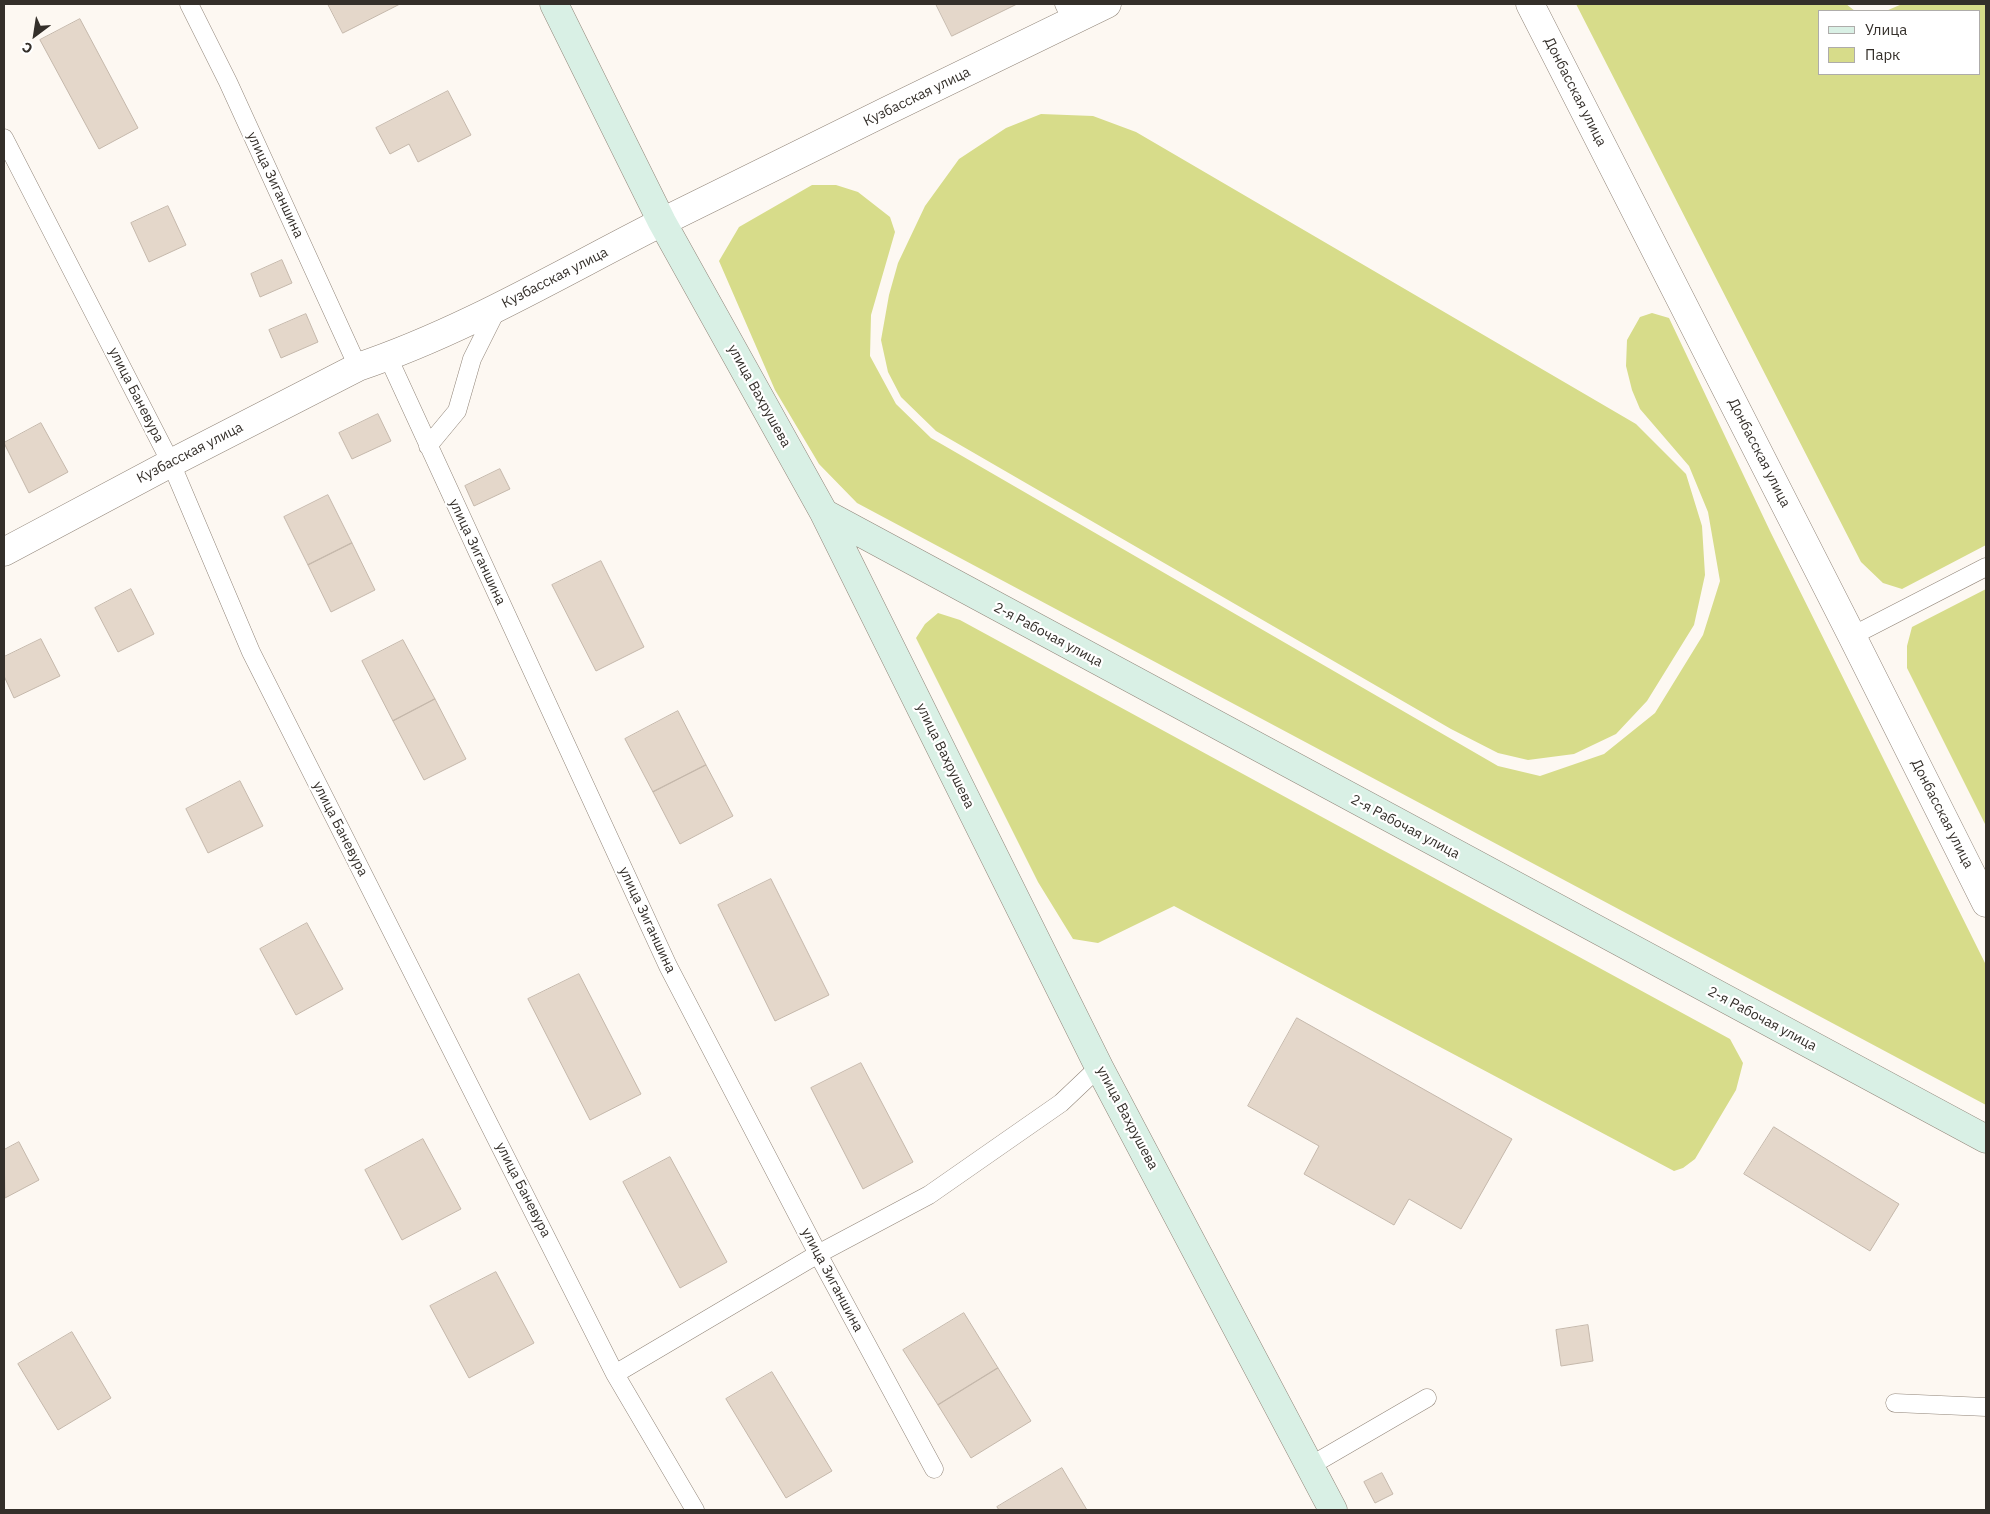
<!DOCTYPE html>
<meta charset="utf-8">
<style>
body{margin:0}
#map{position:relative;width:1990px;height:1514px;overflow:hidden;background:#fdf8f2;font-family:"IBM Plex Sans",sans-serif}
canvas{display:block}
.frame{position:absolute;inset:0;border:5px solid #342f2a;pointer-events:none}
.legend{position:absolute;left:1818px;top:10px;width:162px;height:65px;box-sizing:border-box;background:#fff;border:1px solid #aeacaa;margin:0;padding:6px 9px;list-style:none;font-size:15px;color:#342f2a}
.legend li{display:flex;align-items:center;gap:10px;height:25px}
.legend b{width:25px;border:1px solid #aeacaa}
.north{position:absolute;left:10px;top:10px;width:50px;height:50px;-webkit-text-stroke:4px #fff;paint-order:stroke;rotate:211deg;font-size:14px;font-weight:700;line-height:20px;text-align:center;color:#342f2a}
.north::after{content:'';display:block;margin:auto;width:18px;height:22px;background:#342f2a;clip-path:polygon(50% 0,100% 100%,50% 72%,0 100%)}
</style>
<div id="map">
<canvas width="1990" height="1514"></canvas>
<div class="frame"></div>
<ul class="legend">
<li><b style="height:6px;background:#d9f0e5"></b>Улица</li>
<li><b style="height:14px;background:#d7dc8a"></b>Парк</li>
</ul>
<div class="north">С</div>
</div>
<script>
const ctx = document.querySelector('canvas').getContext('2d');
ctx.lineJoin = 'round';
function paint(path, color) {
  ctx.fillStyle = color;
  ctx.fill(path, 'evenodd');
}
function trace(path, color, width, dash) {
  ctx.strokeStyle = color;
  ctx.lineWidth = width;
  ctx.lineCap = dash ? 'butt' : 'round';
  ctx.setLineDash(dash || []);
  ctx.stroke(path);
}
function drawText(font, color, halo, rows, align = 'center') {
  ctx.font = font + ' "IBM Plex Sans",sans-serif';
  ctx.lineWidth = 4.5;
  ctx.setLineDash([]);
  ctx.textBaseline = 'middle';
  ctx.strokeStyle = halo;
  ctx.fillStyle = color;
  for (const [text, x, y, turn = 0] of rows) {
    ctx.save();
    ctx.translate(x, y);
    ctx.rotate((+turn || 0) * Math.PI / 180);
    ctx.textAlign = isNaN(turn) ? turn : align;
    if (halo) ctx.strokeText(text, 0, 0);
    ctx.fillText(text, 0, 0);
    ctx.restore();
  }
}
const green = new Path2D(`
 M1576 4H1846L1855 11H1819V74H1979V11H1886L1902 4H1986V545L1902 589 1883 583 1861 562Z
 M1041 114 1093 116 1136 132 1636 424 1686 474 1702 526 1705 575 1694 625 1647 701 1616 734 1574 754 1528 760 1498 753 1451 729 936 431 901 397 888 372 881 340 889 295 898 263 925 206 959 159 1006 128Z
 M812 185H836L858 192 890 217 895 232 871 315 870 356 896 404 931 438 1498 766 1540 776 1604 754 1655 713 1703 635 1720 581 1708 512 1689 466 1640 409 1632 390 1626 366 1627 340 1640 317 1652 313 1669 318 1770 531 1986 965V1105L857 503 819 464 775 390 719 261 739 227Z
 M1986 589V826L1907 668V646L1912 627Z
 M938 613 960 620 1730 1039 1743 1063 1736 1090 1695 1159 1683 1168 1674 1171 1174 906 1098 943 1073 939 1038 882 916 638 925 624Z`);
const building = new Path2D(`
 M328 4H400L343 33Z
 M936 4H1017L952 36Z
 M80 19 138 128 99 149 40 40Z
 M448 91 471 135 418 162 409 144 390 154 376 128Z
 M168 206 186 245 149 262 131 223Z
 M282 260 292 283 260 297 251 274Z
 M306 314 318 342 281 358 269 330Z
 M378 414 391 441 352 459 339 433Z
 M41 423 68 472 29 493 4 443Z
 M500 469 510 489 474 506 465 486Z
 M328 495 352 543 308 565 284 517Z
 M352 543 375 590 331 612 308 565Z
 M601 561 644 647 596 671 552 585Z
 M131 589 154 634 118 652 95 608Z
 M41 639 60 676 14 698 4 676V657Z
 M403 640 435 699 393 721 362 661Z
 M435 699 466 759 424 780 393 721Z
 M678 711 706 765 653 792 625 739Z
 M706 765 733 816 680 844 653 792Z
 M240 781 263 826 208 853 186 809Z
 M771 879 829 995 775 1021 718 905Z
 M307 923 343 989 296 1015 260 949Z
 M579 974 641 1094 590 1120 528 999Z
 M1297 1018 1512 1139 1461 1229 1409 1199 1394 1225 1304 1174 1319 1146 1248 1106Z
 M861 1063 913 1162 863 1189 811 1088Z
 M1774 1127 1899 1204 1870 1251 1744 1174Z
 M423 1139 461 1209 402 1240 365 1170Z
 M19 1142 39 1180 5 1198 4 1150Z
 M670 1157 727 1262 680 1288 623 1182Z
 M496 1272 534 1343 469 1378 430 1306Z
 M964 1313 998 1368 938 1405 903 1350Z
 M1588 1325 1593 1361 1561 1366 1556 1330Z
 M72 1332 111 1398 58 1430 18 1364Z
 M998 1368 1031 1421 971 1458 938 1405Z
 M772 1372 832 1471 786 1498 726 1399Z
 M1062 1468 1087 1510H999L997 1507Z
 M1382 1473 1393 1494 1375 1503 1364 1482Z`);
const service = new Path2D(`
 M189 4 228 82 358 367
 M1064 4 1072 21
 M4 138 171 463 251 652 615 1374 695 1510
 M388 357 668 966 818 1254 934 1469
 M428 446 457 411 472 359 498 307
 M1852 636 1986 567
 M615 1374 818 1254 929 1195 1061 1103 1099 1067
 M1895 1403 1986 1407
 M1310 1466 1427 1398`);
const minor = new Path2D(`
 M1530 4 1852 636 1986 903
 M4 552 171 463 358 367C465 331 563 272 664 221 811 148 959 75 1107 4`);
const secondary = new Path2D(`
 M554 4 662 222 824 513 1099 1067 1333 1510
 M824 513 1986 1139`);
const streetNames = [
 ["Донбасская улица",1575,92,63],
 ["Кузбасская улица",917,97,-26],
 ["улица Зиганшина",275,185,65],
 ["Кузбасская улица",555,278,-27],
 ["улица Баневура",136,395,63],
 ["улица Вахрушева",759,396,61],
 ["Кузбасская улица",190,453,-27],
 ["Донбасская улица",1759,453,63],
 ["улица Зиганшина",477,552,65],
 ["2-я Рабочая улица",1048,635,28],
 ["улица Вахрушева",945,756,64],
 ["Донбасская улица",1942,814,63],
 ["2-я Рабочая улица",1405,827,28],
 ["улица Баневура",340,829,63],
 ["улица Зиганшина",647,920,65],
 ["2-я Рабочая улица",1762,1019,28],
 ["улица Вахрушева",1127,1118,62],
 ["улица Баневура",523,1190,63],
 ["улица Зиганшина",832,1280,62]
];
paint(green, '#d7dc8a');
paint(building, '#e4d7ca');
trace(building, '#c5b8ab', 1);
trace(service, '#918579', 19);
trace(minor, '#918579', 29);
trace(secondary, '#918579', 29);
trace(service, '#fff', 18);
trace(minor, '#fff', 28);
trace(secondary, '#d9f0e5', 28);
drawText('14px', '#342f2a', '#fff', streetNames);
</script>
